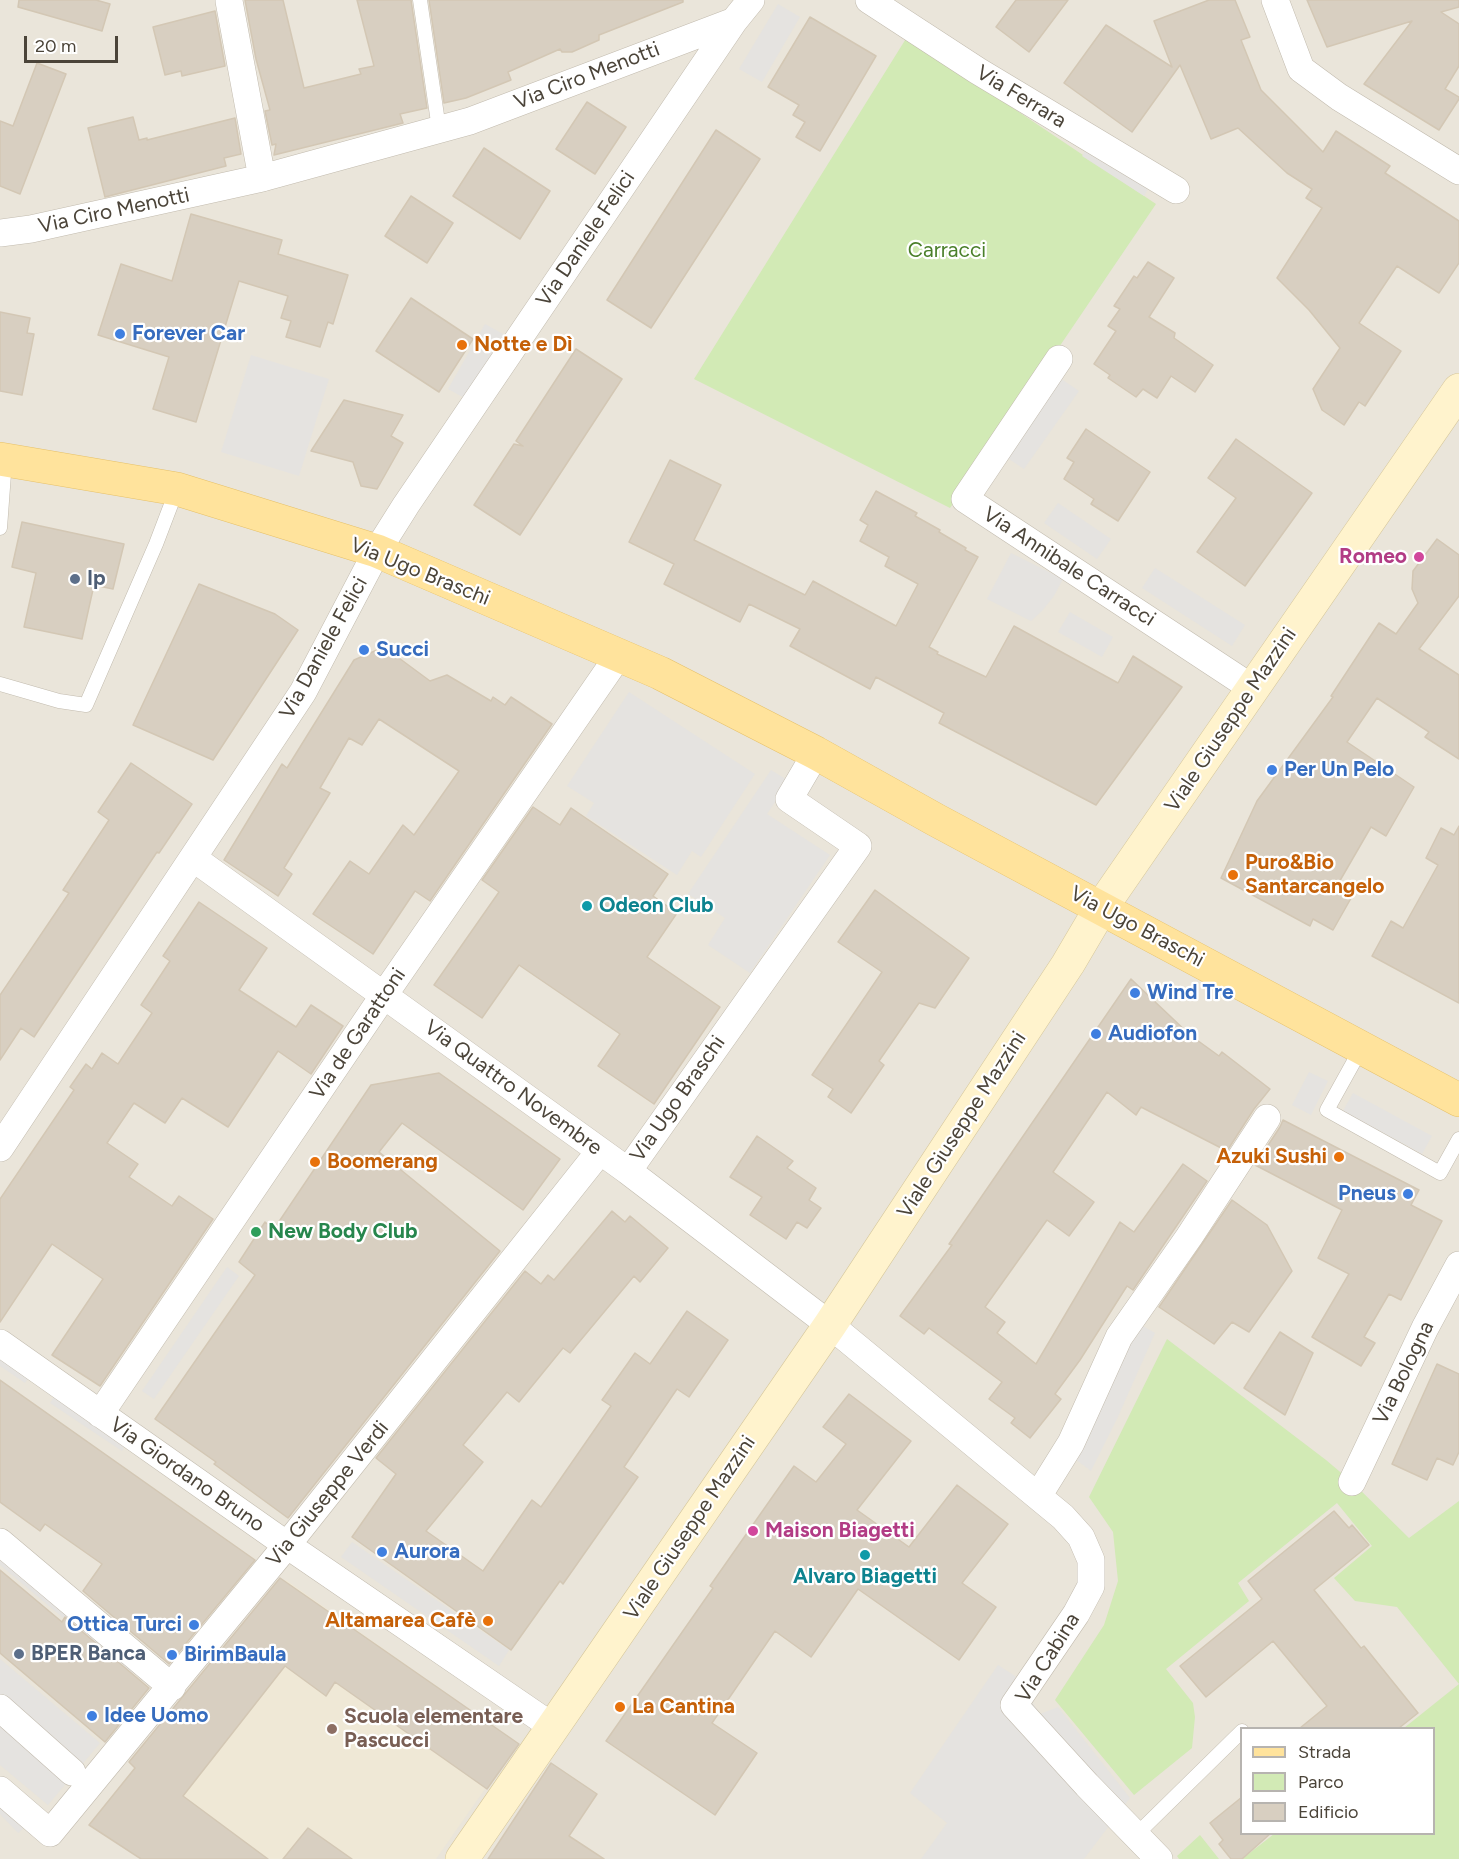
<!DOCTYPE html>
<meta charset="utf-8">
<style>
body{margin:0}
#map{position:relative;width:1459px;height:1859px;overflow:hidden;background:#f6f3ec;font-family:Figtree,sans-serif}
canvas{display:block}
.legend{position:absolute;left:1240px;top:1727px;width:195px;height:108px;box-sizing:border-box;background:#fff;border:2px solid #b7b4b0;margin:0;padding:8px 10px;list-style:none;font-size:18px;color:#4b4439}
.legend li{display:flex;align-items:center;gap:12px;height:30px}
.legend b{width:30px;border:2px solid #b7b4b0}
.scale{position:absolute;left:24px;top:36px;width:94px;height:27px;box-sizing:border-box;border:3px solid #4b4439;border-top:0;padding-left:8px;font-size:18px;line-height:21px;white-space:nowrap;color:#4b4439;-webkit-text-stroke:4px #fff;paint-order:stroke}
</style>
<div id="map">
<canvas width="1459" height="1859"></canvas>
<ul class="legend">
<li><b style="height:8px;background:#ffe39c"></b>Strada</li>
<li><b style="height:16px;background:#d2eab5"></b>Parco</li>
<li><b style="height:16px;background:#d8cfc1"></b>Edificio</li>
</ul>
<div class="scale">20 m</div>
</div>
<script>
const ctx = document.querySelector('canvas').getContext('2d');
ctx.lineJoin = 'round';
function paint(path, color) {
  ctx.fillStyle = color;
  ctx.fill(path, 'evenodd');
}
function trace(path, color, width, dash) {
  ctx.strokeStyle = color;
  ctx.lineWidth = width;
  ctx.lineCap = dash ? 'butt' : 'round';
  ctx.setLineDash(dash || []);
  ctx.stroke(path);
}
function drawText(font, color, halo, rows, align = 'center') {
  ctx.font = font + ' Figtree,sans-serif';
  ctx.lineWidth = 4.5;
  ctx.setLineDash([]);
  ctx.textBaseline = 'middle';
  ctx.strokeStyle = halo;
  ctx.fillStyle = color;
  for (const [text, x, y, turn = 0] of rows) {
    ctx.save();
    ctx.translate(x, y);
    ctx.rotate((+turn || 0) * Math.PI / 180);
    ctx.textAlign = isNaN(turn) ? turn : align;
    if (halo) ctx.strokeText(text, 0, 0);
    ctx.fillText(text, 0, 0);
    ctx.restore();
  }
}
const residential = new Path2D(`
 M0 0H1459V1859H0ZM1242 1728H1434V1834H1242Z`);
const education = new Path2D(`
 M286 1580 517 1743 436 1859H141L89 1825Z`);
const green = new Path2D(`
 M907 37 1156 204 950 508 694 379Z
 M1167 1339 1326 1460 1352 1482 1409 1538 1459 1501V1859H1242L1274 1834H1434V1728H1404L1459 1684 1397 1607 1355 1601 1334 1578 1372 1546 1337 1503 1238 1583 1249 1601 1166 1669 1193 1703 1195 1717 1192 1748 1134 1795 1055 1700 1104 1625 1118 1581 1113 1532 1089 1497Z
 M1200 1835 1219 1859H1179L1177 1856Z`);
const parking = new Path2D(`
 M778 4 800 17 762 82 739 69Z
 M1088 147 1149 187 1144 196 1082 156Z
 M485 324 505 335 468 400 448 389Z
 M251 355 329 379 299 476 221 452Z
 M1060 378 1079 391 1024 469 1006 457Z
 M1058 503 1111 539 1097 559 1044 523Z
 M1011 553 1063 579 1054 596 1042 611 1031 621 987 599Z
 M1155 568 1245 625 1232 646 1142 588Z
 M1070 612 1113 637 1102 657 1058 632Z
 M629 692 755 774 701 857 692 851 677 875 586 816 594 803 567 786Z
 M771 770 789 781 767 814 830 855 750 973 708 945 725 918 688 894Z
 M1309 1072 1328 1081 1311 1115 1292 1105Z
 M1353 1093 1432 1136 1422 1154 1343 1111Z
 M227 1267 239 1276 154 1399 142 1391Z
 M1141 1325 1155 1333 1117 1419 1091 1471 1075 1459 1126 1349Z
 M0 1357 29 1377 25 1383 0 1366Z
 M55 1395 127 1443 122 1451 50 1403Z
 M352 1542 509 1650 499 1666 341 1557Z
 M0 1552 137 1667 131 1675 0 1565Z
 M0 1659 100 1743 48 1805 0 1765Z
 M998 1665 1015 1676 1040 1714 1058 1707 1130 1798 1084 1859H921L947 1823 910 1793Z
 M0 1801 25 1827 18 1833 0 1814Z`);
const building = new Path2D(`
 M19 0H96L110 4 102 31 18 7Z
 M245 0H283L304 88 361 74 359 69 374 66 357 0H411L427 108 400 114 403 123 274 155 276 144 272 145 265 111 270 110 256 59Z
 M429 0H683V2L599 35V40L572 52H562L560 49 508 72 511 80 466 98 444 103Z
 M1016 0H1068L1029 52 996 27Z
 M1209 0H1235L1250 37 1241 40 1261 90 1323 152 1336 131 1390 166 1385 173 1459 221V263L1439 293 1397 266 1359 323 1401 351 1365 406 1359 402 1344 425 1322 410 1313 389 1340 348 1309 310 1277 278 1322 208 1306 198 1312 189 1287 173 1238 128 1211 139 1180 65 1132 132 1064 83 1106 25 1172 67 1154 21Z
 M1307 0H1459V7L1441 12 1459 24V66L1445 89 1459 97V99L1439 130 1364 84 1412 21 1327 47Z
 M215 11 225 66 182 76 181 71 165 75 153 27Z
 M810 17 876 56 820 151 796 137 805 122 793 115 799 105 768 87Z
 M37 63 66 74 20 194 0 186V121L13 126Z
 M587 102 626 127 595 174 556 149Z
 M133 117 139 140 147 138V140L235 118 241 154 224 158 226 166 105 197 88 128Z
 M716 130 760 159 651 328 607 300Z
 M484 148 550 191 520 239 453 196Z
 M411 196 453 223 427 263 385 236Z
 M191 214 282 240 278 254 348 275 333 324 328 322 320 347 286 337 291 321 281 318 288 296 239 281 196 422 153 409 169 357 98 335 121 264 172 281Z
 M1148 262 1174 278 1149 317 1175 333 1174 338 1213 365 1195 392 1171 376 1157 398 1143 389 1136 397 1108 378 1110 375 1094 364 1116 331 1108 326 1120 309 1114 306 1134 276 1137 278Z
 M411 298 473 339 439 392 376 351Z
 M0 312 30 318 27 333 34 334 22 395 0 391Z
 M576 349 622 379 520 535 474 505 514 444 523 446 516 441Z
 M344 400 403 415 391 436 403 443 377 489 361 486 353 462 311 451Z
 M1086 429 1150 472 1118 521 1091 504 1094 499 1064 479 1074 462 1067 458Z
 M1236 439 1312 493 1245 586 1197 552 1236 498 1208 478Z
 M670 460 721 485 694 540 805 595 813 581 896 626 918 584 885 566 889 557 860 541 868 525 860 520 876 491 917 513 915 516 940 530 939 532 966 548 965 550 978 557 929 647 938 652 937 654 986 677 1014 626 1118 683 1133 656 1182 687 1096 805 939 723 944 713 876 677 870 689 790 646 800 629 749 604 740 622 664 584 674 564 629 542Z
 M22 522 124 544 113 589 94 585 82 639 24 627 36 573 12 567Z
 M1437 539 1459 555V596L1419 649 1459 675V759L1425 737 1429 732 1377 698 1347 742 1414 787 1386 836 1371 827 1338 884 1354 893 1333 930 1313 919 1310 926 1221 878 1257 801 1333 697 1331 696 1379 623 1396 634 1418 603 1412 589 1413 571Z
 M199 584 275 614 298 630 213 760 133 725Z
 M384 647 430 681 447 675 491 701 493 697 505 705 511 697 552 724 430 901 415 891 373 954 313 914 350 861 369 874 403 825 414 835 459 771 379 719 362 745 349 738 320 788 330 793 284 868 292 874 278 896 224 860 282 764 287 768 354 660Z
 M131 763 192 804 159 853 157 852 34 1037 21 1028 0 1060V995L69 893 63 890 109 820 98 812Z
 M533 807 560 825 571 808 668 874 653 896 677 913 647 957 720 1007 654 1104 598 1066 620 1034 519 965 482 1018 434 985 499 892 482 880Z
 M1459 826V1003L1372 956 1391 921 1403 928 1438 865 1426 858 1441 828 1454 835Z
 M875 890 969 958 935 1008 919 1003 879 1061 884 1065 851 1113 828 1097 833 1089 812 1075 882 972 838 942Z
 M199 902 267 948 239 990 296 1027 311 1005 343 1026 311 1074 278 1051 228 1127 182 1098 165 1123 134 1103 107 1143 138 1164 129 1177 172 1206 179 1196 213 1219 100 1386 52 1355 103 1279 52 1244 0 1322V1199L74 1090 70 1087 86 1064 92 1069 102 1053 118 1064 152 1013 141 1005 170 961 163 956Z
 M1131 979 1190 1035 1219 1056 1222 1052 1270 1089 1254 1109 1227 1151 1141 1107 1136 1115 1107 1092 1053 1172 1094 1202 1069 1236 1047 1220 985 1307 1005 1322 997 1333 1036 1364 1120 1222 1134 1232 1183 1164 1207 1181 1133 1290 1127 1286 1080 1360 1055 1394 1061 1399 1030 1438 1011 1423 1015 1418 989 1399 1002 1382 929 1328 924 1334 900 1316 952 1245 949 1244Z
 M439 1073 560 1159 523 1210 402 1123 379 1152 500 1251 288 1518 214 1464 216 1462 155 1419 255 1275 239 1262 265 1222 274 1229 371 1085Z
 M1283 1120 1419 1190 1411 1205 1442 1221 1401 1300 1389 1294 1364 1337 1375 1343 1361 1366 1312 1337 1349 1274 1318 1258 1342 1210 1255 1165 1280 1127Z
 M757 1136 793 1161 787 1168 816 1188 809 1200 821 1208 807 1228 797 1222 786 1239 750 1215 762 1197 730 1177Z
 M1232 1200 1267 1225 1292 1271 1249 1332 1232 1322 1214 1344 1159 1307Z
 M612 1211 625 1222 630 1216 668 1248 640 1282 634 1276 570 1353 563 1348 519 1402 507 1392 463 1445 483 1462 426 1531 483 1571 532 1500 541 1507 611 1406 602 1400 635 1353 650 1364 687 1311 728 1340 689 1397 677 1389 624 1467 638 1477 563 1584 560 1581 511 1650 352 1537 396 1474 376 1458 525 1271 541 1284 548 1275 554 1280Z
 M1280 1332 1313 1353 1285 1415 1244 1388Z
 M1437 1364 1459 1374V1452L1453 1465 1437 1458 1427 1480 1392 1464Z
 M0 1380 255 1560 169 1664 83 1591 102 1564 45 1524 40 1531 0 1502Z
 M849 1394 911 1441 857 1510 909 1547 957 1485 1008 1524 962 1583 996 1607 959 1660 858 1589 811 1657 775 1631 712 1723 757 1753 715 1815 606 1741 713 1588 710 1586 794 1466 816 1482 846 1444 823 1427Z
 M1334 1511 1349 1528 1352 1525 1369 1545 1314 1590 1361 1648 1364 1646 1418 1713 1399 1728H1300L1327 1706 1273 1641 1206 1697 1180 1666 1262 1599 1248 1581Z
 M0 1570 62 1622 65 1617 149 1688 105 1742 0 1653Z
 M280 1578 519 1744 487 1789 335 1682 326 1696 285 1666 183 1796 268 1859H141L89 1825 135 1768 129 1762Z
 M551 1763 597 1794 569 1836 604 1859H488Z
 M1242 1797V1833H1271L1242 1859H1231L1219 1844 1223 1840 1210 1823Z
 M308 1828 352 1859H283Z`);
const lane = new Path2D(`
 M420 0 439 129
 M0 528 5 460
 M0 684 59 701 86 705 156 544 177 489
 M1362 1047 1327 1110 1440 1173 1459 1139
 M1136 1835 1242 1731`);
const street = new Path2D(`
 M869 0 978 71 1176 190
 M1275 0 1301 69 1339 97 1459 171
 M229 1 262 178
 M0 233 31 229 262 178 470 121 734 21
 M1059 359 965 499 1252 688
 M193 858 628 1171 830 1325 1063 1517 1081 1537 1091 1560V1586L1076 1614 1014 1705 1087 1785 1159 1859
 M0 1148 303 692 377 551 406 505 734 21 751 0
 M628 1171 858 846 789 799 816 753
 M0 1343 287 1545 553 1727
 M100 1414 384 995 619 655
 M1352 1482 1425 1328 1459 1265
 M1038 1496 1071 1443 1119 1337 1189 1237 1267 1118
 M0 1542 172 1687
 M0 1708 72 1772
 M0 1790 50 1833 287 1545 600 1151`);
const secondary = new Path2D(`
 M462 1859 830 1325 1068 964 1101 908 1459 390`);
const primary = new Path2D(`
 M0 459 177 489 377 551 660 673 816 753 936 820 1459 1100`);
const markers = [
 [120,334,6,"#3f7fe0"],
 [462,345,6,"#e8710a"],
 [1419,557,6,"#d1479c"],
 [75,579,6,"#5c6f8a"],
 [364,650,6,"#3f7fe0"],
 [1272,770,6,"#3f7fe0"],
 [1233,875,6,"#e8710a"],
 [587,906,6,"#0f9aa8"],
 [1135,993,6,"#3f7fe0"],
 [1096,1034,6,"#3f7fe0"],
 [1339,1157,6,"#e8710a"],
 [315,1162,6,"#e8710a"],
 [1408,1194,6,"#3f7fe0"],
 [256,1232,6,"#2e9e5b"],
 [753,1531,6,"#d1479c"],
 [382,1552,6,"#3f7fe0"],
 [865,1555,6,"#0f9aa8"],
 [488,1621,6,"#e8710a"],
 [194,1625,6,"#3f7fe0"],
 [19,1654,6,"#5c6f8a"],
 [172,1655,6,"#3f7fe0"],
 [620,1707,6,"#e8710a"],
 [92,1716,6,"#3f7fe0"],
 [332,1729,6,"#8d6e63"]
];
const streetNames = [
 ["Via Ciro Menotti",587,76,-21],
 ["Via Ferrara",1021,97,31],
 ["Via Ciro Menotti",114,211,-12],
 ["Via Daniele Felici",586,239,-56],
 ["Via Annibale Carracci",1069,567,33],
 ["Via Ugo Braschi",420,572,22],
 ["Via Daniele Felici",324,648,-61],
 ["Viale Giuseppe Mazzini",1231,720,-56],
 ["Via Ugo Braschi",1137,927,28],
 ["Via de Garattoni",358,1034,-56],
 ["Via Quattro Novembre",513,1088,36],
 ["Via Ugo Braschi",678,1099,-55],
 ["Viale Giuseppe Mazzini",962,1125,-57],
 ["Via Bologna",1404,1373,-64],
 ["Via Giordano Bruno",187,1475,35],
 ["Via Giuseppe Verdi",328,1494,-51],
 ["Viale Giuseppe Mazzini",690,1528,-56],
 ["Via Cabina",1048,1658,-58]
];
const parkNames = [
 ["Carracci",947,251]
];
const shopNames = [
 ["Forever Car",132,334],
 ["Succi",376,650],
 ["Per Un Pelo",1284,770],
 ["Wind Tre",1147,993],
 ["Audiofon",1108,1034],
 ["Pneus",1396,1194,"right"],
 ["Aurora",394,1552],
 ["Ottica Turci",182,1625,"right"],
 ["BirimBaula",184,1655],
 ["Idee Uomo",104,1716]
];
const foodNames = [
 ["Notte e Dì",474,345],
 ["Puro&Bio",1245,863],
 ["Santarcangelo",1245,887],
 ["Azuki Sushi",1327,1157,"right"],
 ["Boomerang",327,1162],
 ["Altamarea Cafè",476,1621,"right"],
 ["La Cantina",632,1707]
];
const hotelNames = [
 ["Romeo",1407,557],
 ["Maison Biagetti",765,1531,"left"]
];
const serviceNames = [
 ["Ip",87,579],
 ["BPER Banca",31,1654]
];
const cultureNames = [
 ["Odeon Club",599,906],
 ["Alvaro Biagetti",865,1577,"center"]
];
const leisureNames = [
 ["New Body Club",268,1232]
];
const educationNames = [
 ["Scuola elementare",344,1717],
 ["Pascucci",344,1741]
];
paint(residential, '#eae5da');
paint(education, '#efe8d6');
paint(green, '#d2eab5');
paint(parking, '#e5e3e0');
paint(building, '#d8cfc1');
trace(building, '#d3c7b4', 1.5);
trace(lane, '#c2bbae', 15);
trace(street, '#c2bbae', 28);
trace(secondary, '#d6c79b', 34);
trace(primary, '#e6c16a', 34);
trace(lane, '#fff', 14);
trace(street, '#fff', 27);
trace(secondary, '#fff3cd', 33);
trace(primary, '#ffe39c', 33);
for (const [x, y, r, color] of markers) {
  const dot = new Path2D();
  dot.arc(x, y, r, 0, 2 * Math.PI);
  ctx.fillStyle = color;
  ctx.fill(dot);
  trace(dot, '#fff', 2);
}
drawText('21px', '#4b4439', '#fff', streetNames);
drawText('21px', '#4a7f2a', '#fff', parkNames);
drawText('bold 21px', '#366cbe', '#fff', shopNames, 'left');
drawText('bold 21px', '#c56008', '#fff', foodNames, 'left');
drawText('bold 21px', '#b23c85', '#fff', hotelNames, 'right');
drawText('bold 21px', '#4e5e75', '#fff', serviceNames, 'left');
drawText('bold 21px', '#0d838f', '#fff', cultureNames, 'left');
drawText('bold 21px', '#27864d', '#fff', leisureNames, 'left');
drawText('bold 21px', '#785e54', '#fff', educationNames, 'left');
</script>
